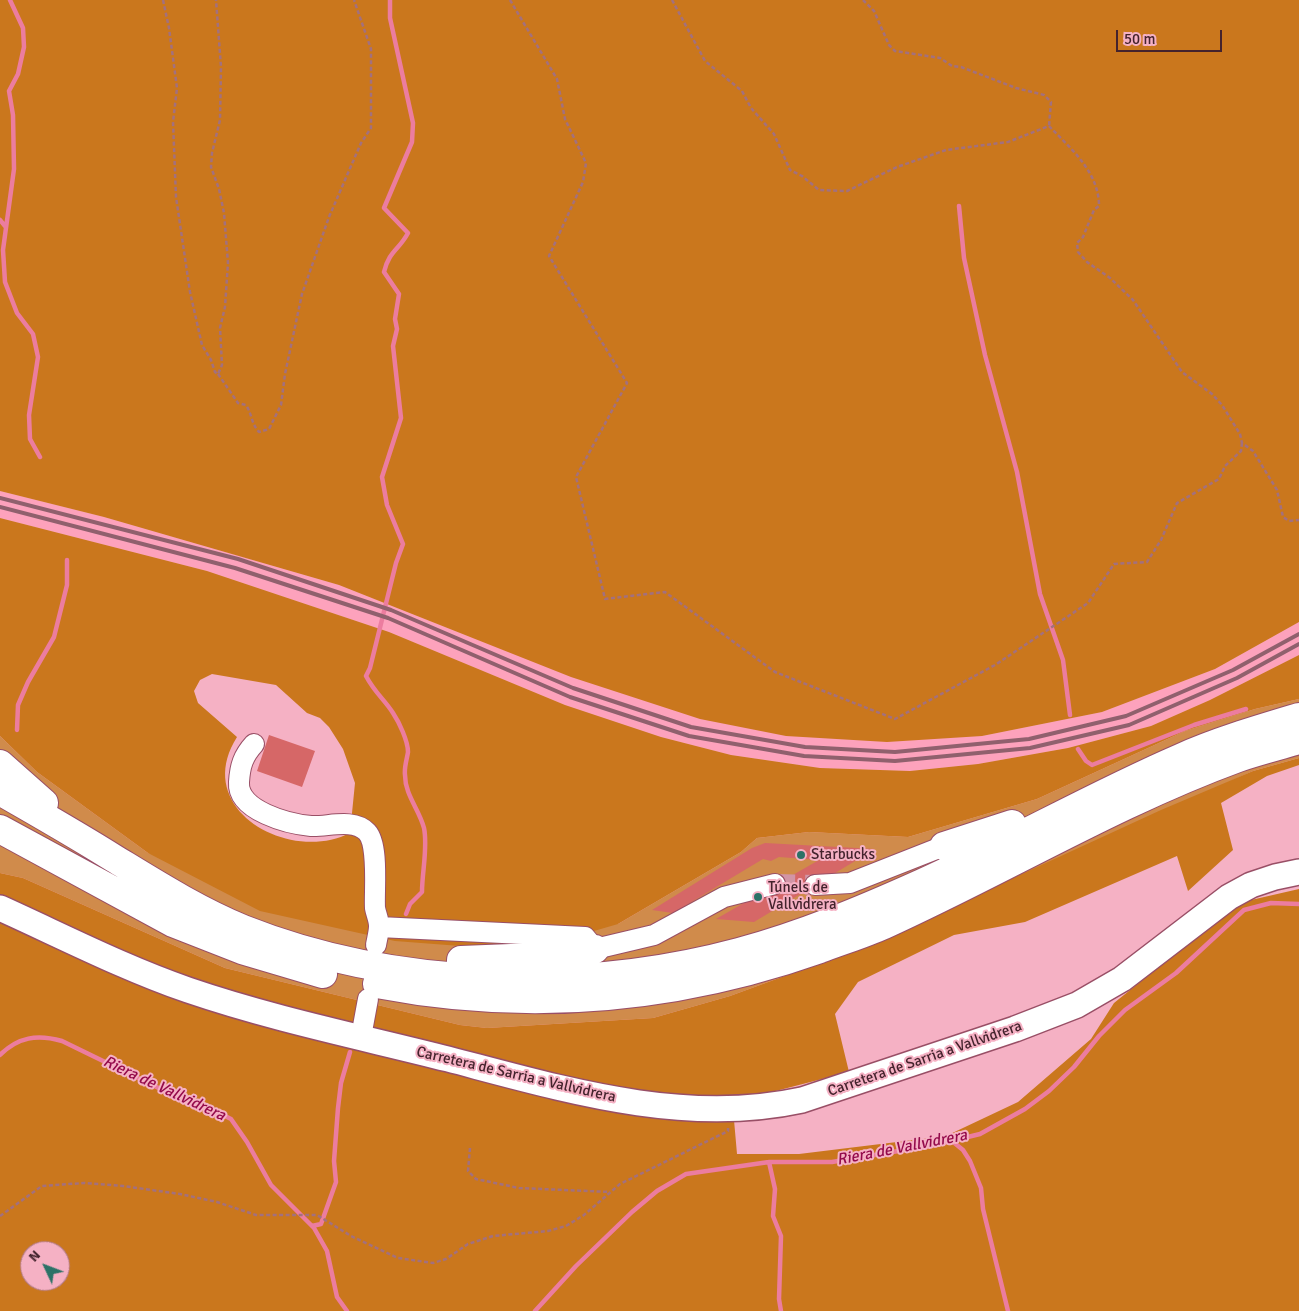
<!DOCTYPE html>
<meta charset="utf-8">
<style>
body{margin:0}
#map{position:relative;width:1299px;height:1311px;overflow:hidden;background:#f5b1c4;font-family:Signika,sans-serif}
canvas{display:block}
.north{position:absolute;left:20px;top:1241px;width:50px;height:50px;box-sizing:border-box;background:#f5b1c4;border:1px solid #ae7888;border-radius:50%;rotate:313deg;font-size:14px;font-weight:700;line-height:20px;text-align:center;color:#44232d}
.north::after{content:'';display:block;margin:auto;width:18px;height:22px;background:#2c7267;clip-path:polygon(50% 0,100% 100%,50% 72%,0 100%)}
.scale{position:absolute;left:1116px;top:30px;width:106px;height:22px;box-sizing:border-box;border:2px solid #44232d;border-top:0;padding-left:6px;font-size:15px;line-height:18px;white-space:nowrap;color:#44232d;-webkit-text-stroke:4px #f5b1c4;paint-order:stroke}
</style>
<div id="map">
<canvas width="1299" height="1311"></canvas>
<div class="north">N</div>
<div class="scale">50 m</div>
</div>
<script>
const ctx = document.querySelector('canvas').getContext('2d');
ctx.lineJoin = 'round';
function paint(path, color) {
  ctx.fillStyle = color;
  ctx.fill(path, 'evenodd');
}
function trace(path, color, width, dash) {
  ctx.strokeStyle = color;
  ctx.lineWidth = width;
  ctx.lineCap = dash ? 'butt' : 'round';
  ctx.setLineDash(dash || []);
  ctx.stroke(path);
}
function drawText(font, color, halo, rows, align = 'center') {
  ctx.font = font + ' Signika,sans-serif';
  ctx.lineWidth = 4;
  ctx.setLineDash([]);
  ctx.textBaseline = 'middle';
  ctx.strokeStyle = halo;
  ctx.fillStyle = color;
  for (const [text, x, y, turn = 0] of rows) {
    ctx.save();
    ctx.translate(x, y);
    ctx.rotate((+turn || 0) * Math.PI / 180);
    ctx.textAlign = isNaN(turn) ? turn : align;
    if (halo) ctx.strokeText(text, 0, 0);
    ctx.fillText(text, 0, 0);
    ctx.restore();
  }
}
const built = new Path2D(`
 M0 491 104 517 339 585 470 637 982 736 1102 712 1215 669 1299 622V655L1210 700 1151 726 1068 748 978 764 910 771 820 768 731 755 661 737 565 705 389 632 207 571 0 518Z`);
const green = new Path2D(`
 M1299 699V758L1253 771 861 948 730 996 653 1018 487 1028 460 1025 225 968 23 878 0 873V736L37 772 148 853 618 924 741 852 757 838 809 832 908 837 1037 799 1185 731 1255 709Z`);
const forest = new Path2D(`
 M0 0H1299V622L1215 669 1102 712 982 736 887 742 786 736 700 719 571 677 339 585 104 517 0 491Z
 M0 518 207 571 389 632 565 705 661 737 731 755 820 768 910 771 978 764 1068 748 1151 726 1210 700 1299 655V699L1255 709 1185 731 1037 799 908 837 809 832 757 838 741 852 618 924 525 951 395 941 260 911 148 853 37 772 0 736ZM212 674 276 685 307 713 320 718 329 727 343 749 355 783 350 833C289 864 191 809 237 737L198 703 194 691 200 680Z
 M1299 758V765L1267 776 1221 803 1233 850 1188 891 1177 856 1025 922 954 935 858 982 835 1014 849 1072 741 1100 734 1120 737 1154H799L946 1136 1018 1102 1091 1039 1114 1003 1238 903 1299 889V1311H0V873L23 878 225 968 460 1025 487 1028 653 1018 730 996 861 948 1161 810 1253 771ZM30 1251H60V1281H30Z`);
const stream = new Path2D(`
 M10 0 23 28 24 47 18 74 9 91 13 115 14 169 3 250 5 282 17 313 33 334 38 357 29 415 30 439 40 457
 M390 0V18L413 123 412 142 384 208 408 233C399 250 389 251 384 272L399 294 395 319 397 329 393 346 401 418 382 477 387 505 403 544 396 563 370 668 366 676C375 693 384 699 393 713 399 722 408 741 408 752 407 759 404 767 405 775 405 795 419 809 424 828 428 847 422 872 422 892L410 904 406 914
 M959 206 964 258 985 355 1017 472 1040 594 1063 660 1070 715
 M0 220 5 226
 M17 730 18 705 28 682 54 637 67 585V560
 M1078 749 1086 761 1092 765 1194 725 1246 709
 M0 1055C18 1037 37 1034 62 1041L175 1096 205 1106 231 1119 247 1142 271 1185 314 1228 327 1251 337 1297 347 1311
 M952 1141 963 1150 970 1161 981 1188 983 1209 1008 1311
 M769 1162 775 1189 773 1216 781 1236 779 1299 781 1311
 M312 1226 321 1224 336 1182 334 1161 338 1108 341 1083 350 1052
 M535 1311 576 1266 632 1212 657 1191 686 1174 769 1162H832L935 1145 980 1134 1025 1109 1049 1091 1074 1067 1099 1036 1125 1010 1176 973 1244 910 1271 903 1299 904`);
const building = new Path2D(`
 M269 735 315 751 302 787 257 771Z
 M765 843 875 849 754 922 716 919 819 860 779 857 771 861 763 859 673 913 652 910 752 848Z`);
const minorTunnel = new Path2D(`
 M775 884 815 885`);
const path = new Path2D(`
 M163 0 169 28 177 88 173 122 176 197 190 292 202 345 211 360 215 372 218 374 222 365 220 328 225 307 228 263 224 213 219 189 211 167 212 153 220 120 221 67 216 0
 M510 0 557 79 565 119 586 163 583 182 549 256 627 383 576 477 605 599 665 592 775 672 895 719 995 665 1088 603 1114 564 1147 562 1161 540 1177 503 1219 479 1225 466 1241 451 1242 443
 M672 0 705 61 742 91 751 108 774 134 790 170 802 176 819 190 847 191 897 167 946 150 1008 142 1049 126
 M863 0 874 11 889 45 895 51 940 58 952 66 961 67 1016 88 1044 95 1051 102 1049 126
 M1049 126C1071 149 1099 172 1099 206L1094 210 1083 237 1077 243 1078 252 1087 262 1110 278 1133 300 1182 372 1212 394 1222 405 1240 434 1242 443 1253 451 1277 490 1283 517 1289 521 1299 520
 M218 374 238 403 246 405C252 414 251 423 259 432L269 429 281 405 285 374 302 294 329 217 361 143 371 128V49L354 0
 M470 1148 468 1171 476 1179 519 1188 610 1192
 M0 1216 42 1186 84 1183 123 1186 180 1194 217 1202 256 1215H317L351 1236 398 1258 433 1263 446 1259 468 1244 493 1236 548 1231 566 1226 584 1215 620 1184 728 1131V1128`);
const minor = new Path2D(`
 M254 744C243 756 240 766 239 782 237 811 289 824 311 826 328 827 353 818 367 832 379 845 374 890 375 908 376 914 379 920 379 926 379 932 377 939 376 945
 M815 885 850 883 944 846
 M379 927 585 937 595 949 654 935 724 897 775 884
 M361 1037 368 999`);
const major = new Path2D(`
 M0 908C62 936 124 968 188 990 273 1019 361 1037 448 1059 563 1089 683 1126 802 1100L1015 1029 1077 1005 1122 979 1229 897 1251 885 1275 877 1299 872`);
const highway = new Path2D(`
 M0 764 44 803
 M0 791C38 813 77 835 115 859 156 884 197 910 243 929 394 989 583 994 739 952 802 935 862 910 922 883 1009 844 1092 796 1180 758 1218 741 1259 729 1299 717
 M0 829 173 923 242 950 323 974
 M944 846 1012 824
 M461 960 562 956 595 949
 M377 984C528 1013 676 1000 820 949 841 941 864 934 884 925 1003 871 1115 803 1238 758 1258 751 1279 746 1299 740`);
const rail = new Path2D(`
 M0 498 238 559 391 610 573 688 691 727 805 747 895 752 1029 739 1126 716 1233 670 1299 634
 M0 507 235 568 388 618 570 697 689 736 804 756 895 761 1030 748 1129 725 1237 678 1299 644`);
const markers = [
 [801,855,5,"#2c7267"],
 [758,897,5,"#2c7267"]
];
const poiNames = [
 ["Starbucks",811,855],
 ["Túnels de",768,888],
 ["Vallvidrera",768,905]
];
const streetNames = [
 ["Carretera de Sarria a Vallvidrera",925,1059,-19],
 ["Carretera de Sarria a Vallvidrera",516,1075,13]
];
const waterNames = [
 ["Riera de Vallvidrera",164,1089,25],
 ["Riera de Vallvidrera",902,1148,-11]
];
paint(built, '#fda2bc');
paint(green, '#d08b4b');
paint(forest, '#ca771d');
trace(stream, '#ec7d9f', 4.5);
paint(building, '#d66767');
trace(minorTunnel, '#d295a6', 20, [20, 10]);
trace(minor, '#994f66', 22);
trace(major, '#994f66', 28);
trace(highway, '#994f66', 30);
trace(path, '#a3707e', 2.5, [4, 2.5]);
trace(minor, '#fff', 20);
trace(major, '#fff', 25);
trace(highway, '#fff', 28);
trace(rail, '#90606d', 4);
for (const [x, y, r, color] of markers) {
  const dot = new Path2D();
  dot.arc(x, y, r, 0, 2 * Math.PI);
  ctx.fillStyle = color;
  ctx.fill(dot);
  trace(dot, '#f5b1c4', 2);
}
drawText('15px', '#44232d', '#f5b1c4', poiNames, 'left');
drawText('15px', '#44232d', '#f5b1c4', streetNames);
drawText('italic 16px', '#940a4b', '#f5b1c4', waterNames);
</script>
